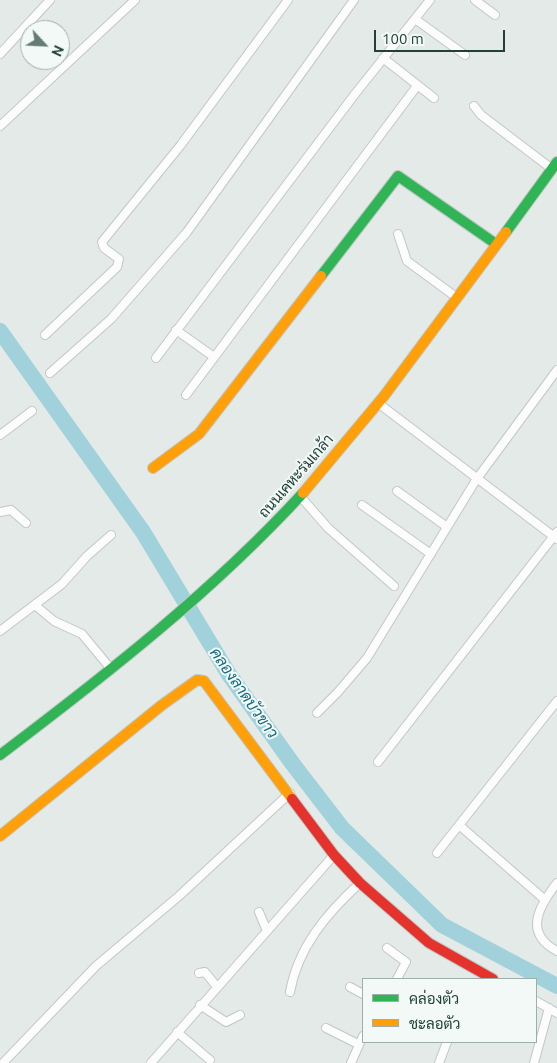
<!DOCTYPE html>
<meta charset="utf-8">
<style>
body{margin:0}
#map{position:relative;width:557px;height:1063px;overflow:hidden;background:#e4eae7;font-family:Ubuntu,Sarabun,sans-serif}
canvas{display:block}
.legend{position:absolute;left:362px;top:978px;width:175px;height:65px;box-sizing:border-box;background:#f2f9f6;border:1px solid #9eafaa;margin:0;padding:6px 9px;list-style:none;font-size:15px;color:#204038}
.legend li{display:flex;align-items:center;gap:10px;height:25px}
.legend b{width:25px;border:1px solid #9eafaa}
.north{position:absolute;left:20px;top:20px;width:50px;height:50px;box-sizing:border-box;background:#f2f9f6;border:1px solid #9eafaa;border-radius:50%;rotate:115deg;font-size:14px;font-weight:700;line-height:20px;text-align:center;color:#204038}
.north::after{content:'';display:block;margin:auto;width:18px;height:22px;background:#657c75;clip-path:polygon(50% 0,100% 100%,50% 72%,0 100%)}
.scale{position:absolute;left:374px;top:30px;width:131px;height:22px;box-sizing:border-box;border:2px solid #204038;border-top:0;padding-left:6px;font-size:15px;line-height:18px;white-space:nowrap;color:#204038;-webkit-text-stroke:4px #f2f9f6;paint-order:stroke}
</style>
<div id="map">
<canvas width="557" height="1063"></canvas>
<ul class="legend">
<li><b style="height:6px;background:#30b455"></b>คล่องตัว</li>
<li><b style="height:6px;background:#ff9f0a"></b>ชะลอตัว</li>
</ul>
<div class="north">N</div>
<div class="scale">100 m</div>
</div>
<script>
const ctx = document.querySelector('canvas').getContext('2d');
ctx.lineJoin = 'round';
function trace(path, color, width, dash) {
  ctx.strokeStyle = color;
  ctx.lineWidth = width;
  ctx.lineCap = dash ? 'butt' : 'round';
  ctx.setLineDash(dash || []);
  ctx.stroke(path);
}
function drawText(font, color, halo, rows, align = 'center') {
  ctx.font = font + ' Ubuntu,Sarabun,sans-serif';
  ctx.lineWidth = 4;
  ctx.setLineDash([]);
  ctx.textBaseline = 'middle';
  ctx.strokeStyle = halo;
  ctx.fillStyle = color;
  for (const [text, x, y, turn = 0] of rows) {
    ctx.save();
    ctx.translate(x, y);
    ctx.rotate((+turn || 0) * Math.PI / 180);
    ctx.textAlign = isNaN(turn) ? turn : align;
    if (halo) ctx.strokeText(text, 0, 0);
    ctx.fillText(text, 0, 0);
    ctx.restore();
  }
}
const river = new Path2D(`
 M0 331 143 532 228 673 292 763 342 828 442 925 557 986`);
const street = new Path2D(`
 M475 0 495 15
 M415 19 465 55
 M0 54 50 0
 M383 58 434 98
 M474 106 481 115 552 169
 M0 126 135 0
 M398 234 407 261 456 297
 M176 330 214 357
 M45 335 117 267 119 259 104 248 102 242 180 146 288 0
 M156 358 355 94 430 0
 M50 373 111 319 187 232 354 0
 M186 395 417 86
 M378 403 557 539
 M0 435 32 411
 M397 491 447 527
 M300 496 328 528 394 586
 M362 505 431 554
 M0 512 11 510 26 523
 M36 606 54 621 82 634 111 669
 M0 631 62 584 87 556 111 535
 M317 713 338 692 367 658 476 480 557 370
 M378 762 557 532
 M459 825 544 899
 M437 853 557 701
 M557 883C539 906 523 933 557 951
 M259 912 267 931
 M387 948 406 962 397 979
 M199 973 205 972 217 987
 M350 987 363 994
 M290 992C298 947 327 913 360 883
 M536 1001 557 1013
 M200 1005 226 1022 240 1015
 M326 1028 358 1044
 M177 1032 210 1060
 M3 1063 96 966 179 896 290 793
 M151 1063 334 855
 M351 1063 363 1036
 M439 1063 447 1042
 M534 1063 549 1008`);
const fast = new Path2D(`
 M506 232 557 162
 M321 276 398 176 496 244
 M0 755C107 674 212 592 303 493`);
const slow = new Path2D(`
 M153 468 199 434 321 276
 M303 493 384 396 506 232
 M0 836 162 705 197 680 204 681 292 799`);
const jam = new Path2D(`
 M292 799 334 855 360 883 429 943 493 979`);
const streetNames = [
 ["ถนนเคหะร่มเกล้า",296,476,-49]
];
const waterNames = [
 ["คลองลาดบัวขาว",244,693,55]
];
trace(river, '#a1d2dc', 16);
trace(street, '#c1c7c5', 10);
trace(fast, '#bfc8c5', 12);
trace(slow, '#bfc8c5', 12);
trace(jam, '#bfc8c5', 12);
trace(street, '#fbfcfb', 8);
trace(fast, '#30b455', 10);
trace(slow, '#ff9f0a', 10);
trace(jam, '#e5322d', 10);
drawText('15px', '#204038', '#f2f9f6', streetNames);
drawText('italic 16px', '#146b81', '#f2f9f6', waterNames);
</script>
